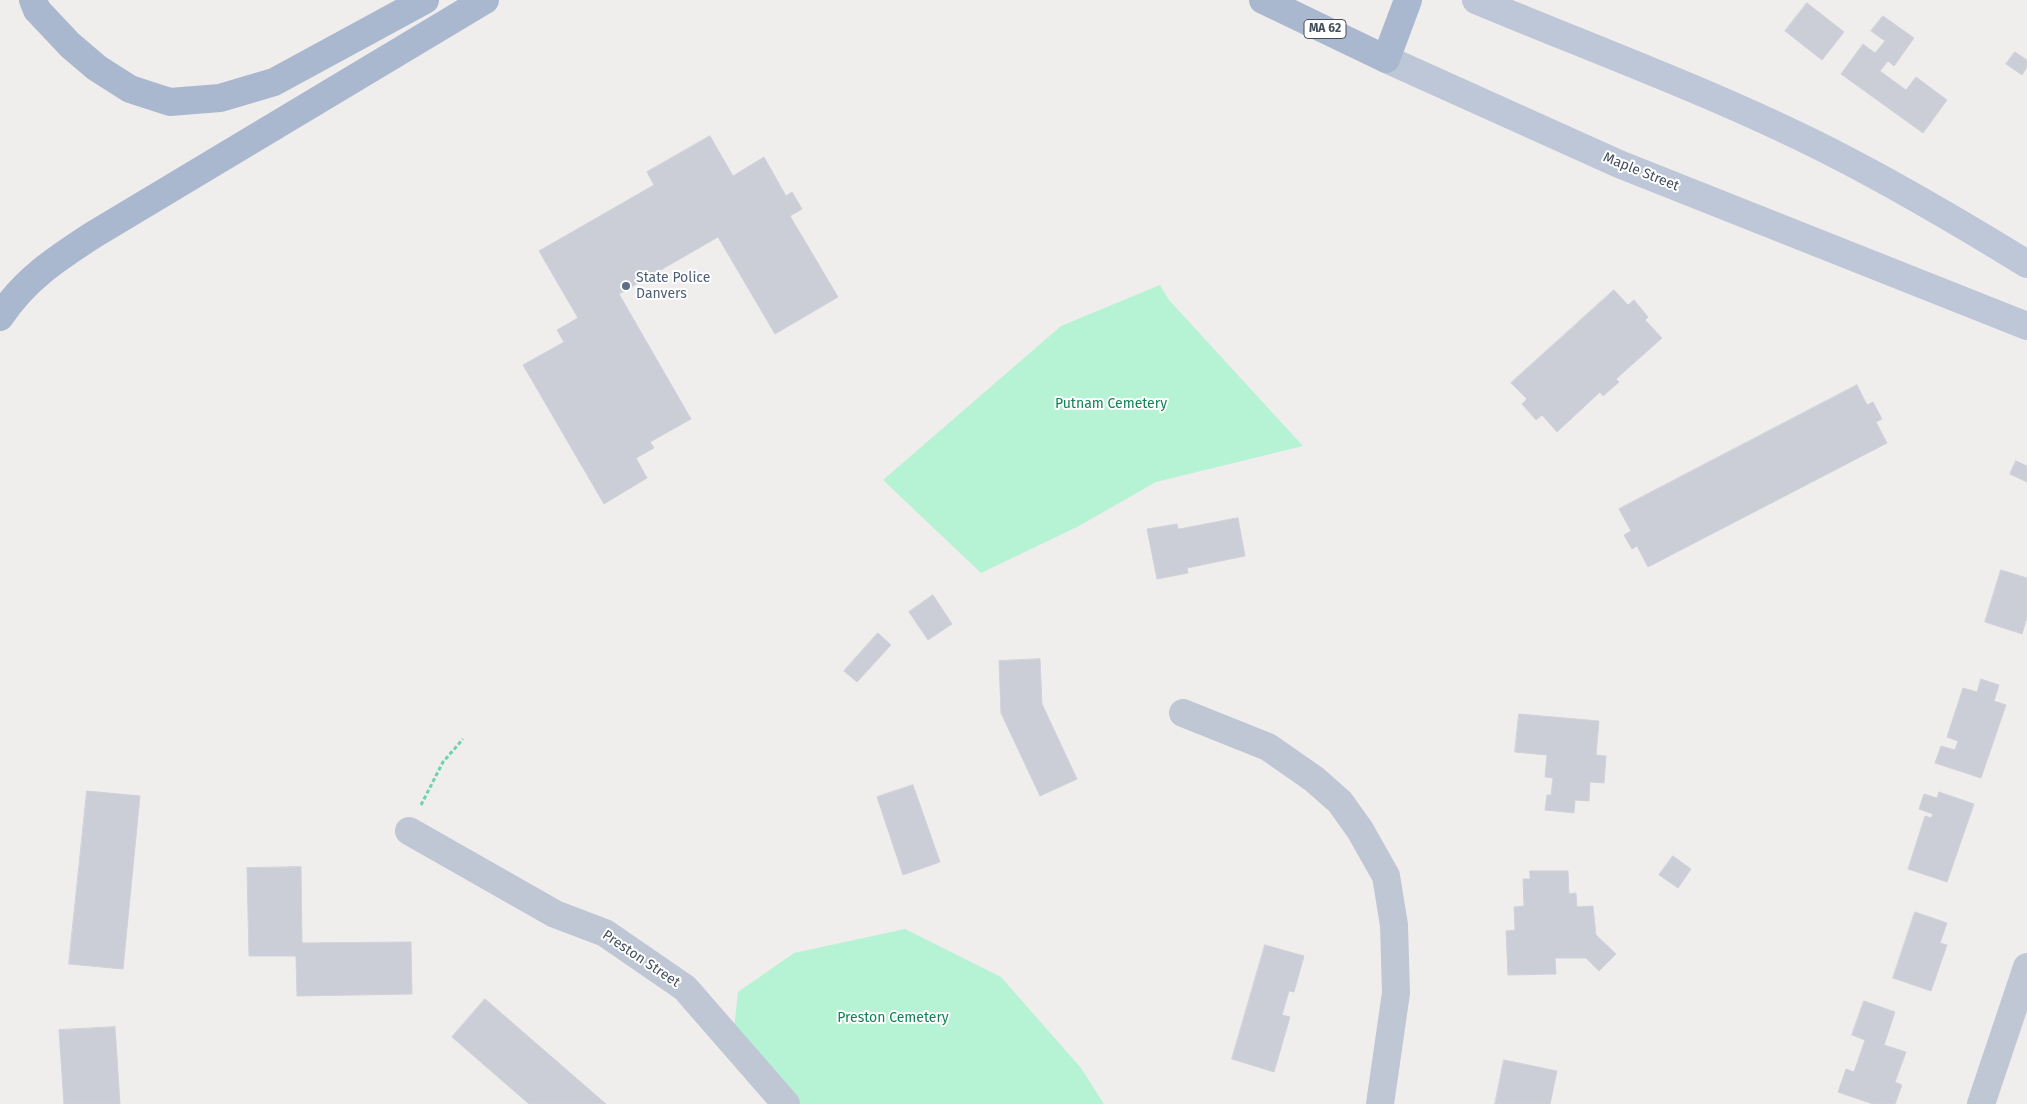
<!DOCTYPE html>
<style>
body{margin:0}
canvas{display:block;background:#f0eded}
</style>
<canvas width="2027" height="1104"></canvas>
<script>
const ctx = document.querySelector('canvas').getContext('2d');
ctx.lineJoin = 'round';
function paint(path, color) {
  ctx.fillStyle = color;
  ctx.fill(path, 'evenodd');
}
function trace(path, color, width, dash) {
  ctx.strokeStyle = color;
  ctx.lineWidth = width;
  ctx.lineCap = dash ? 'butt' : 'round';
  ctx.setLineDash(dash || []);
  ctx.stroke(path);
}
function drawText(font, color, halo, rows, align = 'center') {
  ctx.font = font + ' "Fira Sans",sans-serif';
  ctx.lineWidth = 4;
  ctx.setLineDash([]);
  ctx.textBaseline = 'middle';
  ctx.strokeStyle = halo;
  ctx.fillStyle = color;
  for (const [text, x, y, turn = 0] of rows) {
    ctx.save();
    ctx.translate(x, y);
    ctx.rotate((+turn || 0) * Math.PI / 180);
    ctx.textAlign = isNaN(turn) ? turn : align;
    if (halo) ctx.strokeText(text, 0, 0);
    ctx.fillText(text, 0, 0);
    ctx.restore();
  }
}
const green = new Path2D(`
 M1160 285 1169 300 1303 446 1156 482 1079 526 981 573 883 480 1061 326Z
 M905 929 1001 977 1081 1068 1104 1104H785L734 1029 738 992 794 953Z`);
const building = new Path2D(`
 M1807 3 1844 32 1822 60 1785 31Z
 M1883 16 1914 38 1894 66 1888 61 1880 71 1906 90 1916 77 1947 100 1923 133 1841 74 1863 44 1875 53 1885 41 1871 31Z
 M2015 52 2027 60V67L2022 75 2006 64Z
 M710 136 733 176 764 157 786 196 792 192 802 209 790 216 838 297 775 334 718 237 619 294 691 419 650 442 654 448 636 458 647 478 604 504 523 365 564 342 557 330 578 318 539 251 654 185 647 172Z
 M1614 290 1628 305 1634 300 1648 317 1645 320 1662 338 1616 379 1619 382 1603 396 1600 392 1557 432 1542 415 1536 420 1522 404 1527 399 1511 383Z
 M1857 385 1867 405 1873 402 1882 419 1876 422 1887 443 1648 567 1637 546 1632 549 1624 535 1631 531 1619 509Z
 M2016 461 2027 466V482L2010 474Z
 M1238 518 1245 556 1187 568 1188 573 1157 579 1147 529 1177 524 1178 529Z
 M2001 570 2027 578V617L2022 634 1985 622Z
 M933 595 952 624 928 640 909 612Z
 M878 633 891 645 857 682 844 671Z
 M1040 659 1042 704 1077 779 1040 796 1001 713 999 661Z
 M1981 679 1999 685 1994 701 2006 705 1981 778 1935 763 1941 746 1955 750 1958 741 1947 737 1963 688 1977 692Z
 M1519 714 1599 721 1596 755 1606 756 1604 783 1590 782 1589 801 1575 800 1574 813 1545 810 1547 795H1551L1553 778 1545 777 1547 755 1515 752Z
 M913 785 940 862 903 875 877 797Z
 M87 791 140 796 123 969 69 964Z
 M1939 792 1974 804 1947 882 1908 869 1925 816 1931 818 1933 814 1919 809 1924 794 1937 798Z
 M1673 856 1691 869 1678 888 1659 875Z
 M301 867 302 943 411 942 412 994 297 996 296 956H249L247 868Z
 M1530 871H1568L1569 894 1576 893 1577 907 1593 906 1596 935 1616 954 1599 971 1586 958H1555L1556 974 1508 975 1506 931 1515 930 1514 907 1524 906 1523 879H1530Z
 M1915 912 1947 923 1940 943 1947 945 1931 991 1893 978Z
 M1265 945 1304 956 1294 992 1289 991 1282 1015 1290 1017 1274 1072 1232 1059Z
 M485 999 606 1104H529L452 1037Z
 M1864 1001 1895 1012 1884 1045 1906 1052 1895 1082 1902 1085 1895 1104H1873L1838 1092 1846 1069 1854 1072 1865 1040 1852 1035Z
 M115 1027 120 1104H64L59 1030Z
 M1504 1060 1557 1071 1550 1104H1495Z`);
const path = new Path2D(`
 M421 805 443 762 463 739`);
const minor = new Path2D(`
 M1183 713 1268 747 1314 779 1340 802 1360 830 1386 876 1394 925 1396 993 1380 1104
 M409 831 555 914 605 933 685 988 786 1104
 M1981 1104 2027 967`);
const secondary = new Path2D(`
 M1476 0C1593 49 1714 93 1827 150 1896 185 1962 224 2027 264
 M1386 59 1619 164 2027 326`);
const primary = new Path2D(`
 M33 0 37 10 70 45 97 68 130 89 170 102 220 98 274 82 425 0
 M1263 0 1386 59 1408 0
 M0 317C24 280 56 259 93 235L485 0`);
const markers = [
 [626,286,5,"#5c6f8a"]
];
const shields = [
 [1325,29,42]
];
const shieldNames = [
 ["MA 62",1325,29]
];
const streetNames = [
 ["Maple Street",1641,172,22],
 ["Preston Street",641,959,34]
];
const serviceNames = [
 ["State Police",636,278],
 ["Danvers",636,294]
];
const parkNames = [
 ["Putnam Cemetery",1111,404],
 ["Preston Cemetery",893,1018]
];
paint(green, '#b6f3d4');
paint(building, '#cbced6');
trace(building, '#d0d2da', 1);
trace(path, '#6bd4ac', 3, [4, 2.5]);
trace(minor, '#bfc7d4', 28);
trace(secondary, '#bdc7d8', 28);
trace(primary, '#aab8cf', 28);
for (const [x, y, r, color] of markers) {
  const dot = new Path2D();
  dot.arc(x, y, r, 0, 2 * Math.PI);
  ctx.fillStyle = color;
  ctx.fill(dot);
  trace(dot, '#fff', 2);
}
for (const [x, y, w] of shields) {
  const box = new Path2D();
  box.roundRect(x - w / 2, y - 9.5, w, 19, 4);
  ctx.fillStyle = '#fff';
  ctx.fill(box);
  trace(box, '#444e5c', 1);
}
drawText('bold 12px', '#444e5c', null, shieldNames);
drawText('14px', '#444e5c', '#fff', streetNames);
drawText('14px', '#4e5e75', '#fff', serviceNames, 'left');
drawText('14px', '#0e8456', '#fff', parkNames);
</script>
